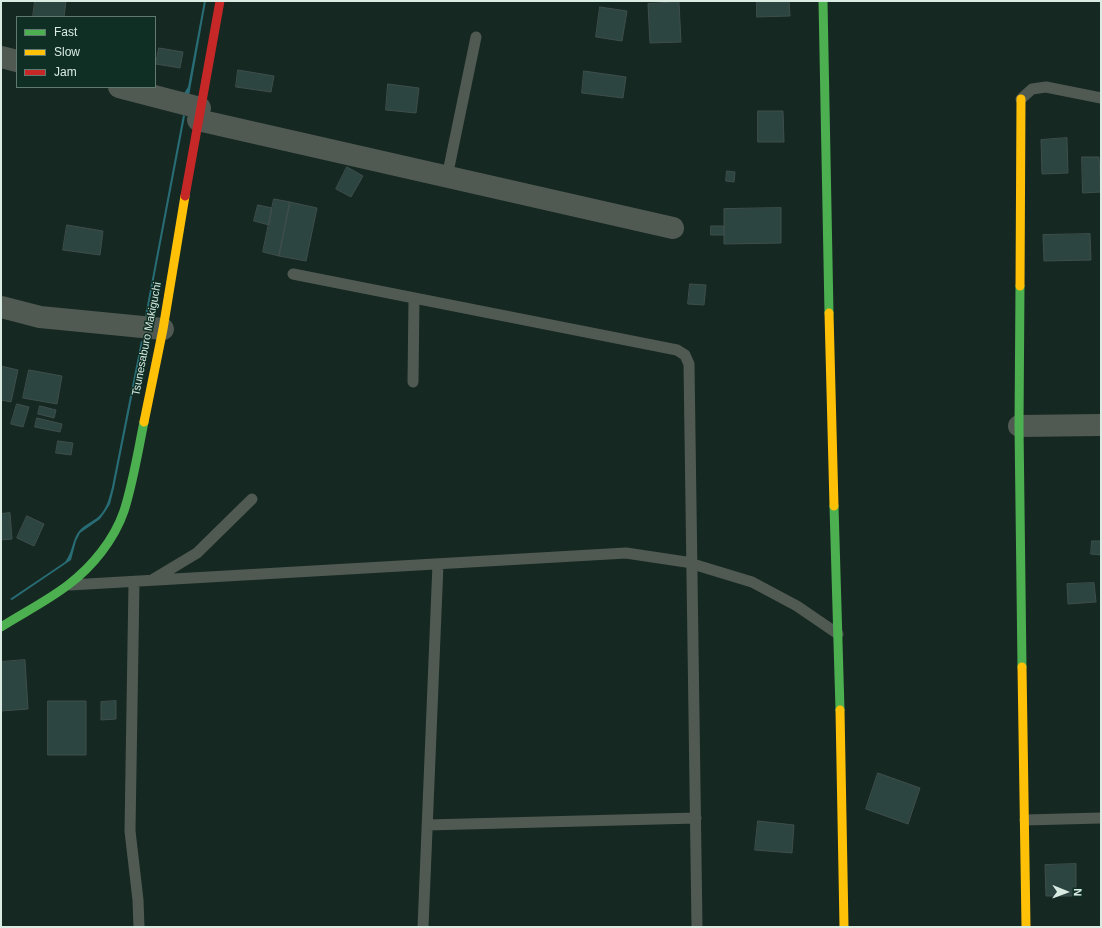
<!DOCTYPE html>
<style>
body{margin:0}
#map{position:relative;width:1102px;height:928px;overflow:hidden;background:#162822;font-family:Helvetica,sans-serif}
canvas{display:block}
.frame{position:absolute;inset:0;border:2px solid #daebe4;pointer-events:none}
.legend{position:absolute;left:16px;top:16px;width:140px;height:72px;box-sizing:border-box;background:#0f2f24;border:1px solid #607a71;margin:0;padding:5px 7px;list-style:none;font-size:12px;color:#daebe4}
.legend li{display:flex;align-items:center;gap:8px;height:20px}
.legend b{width:20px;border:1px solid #607a71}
.north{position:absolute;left:1046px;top:872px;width:40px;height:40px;-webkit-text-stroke:3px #0f2f24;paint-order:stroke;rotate:91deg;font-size:11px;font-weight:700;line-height:16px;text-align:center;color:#daebe4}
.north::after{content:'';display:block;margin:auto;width:14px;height:18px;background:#daebe4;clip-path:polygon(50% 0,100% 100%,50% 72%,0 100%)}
</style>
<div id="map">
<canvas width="1102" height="928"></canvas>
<div class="frame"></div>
<ul class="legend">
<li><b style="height:5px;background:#4caf50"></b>Fast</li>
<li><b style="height:5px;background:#ffc107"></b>Slow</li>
<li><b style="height:5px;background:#c62828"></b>Jam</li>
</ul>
<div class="north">N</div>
</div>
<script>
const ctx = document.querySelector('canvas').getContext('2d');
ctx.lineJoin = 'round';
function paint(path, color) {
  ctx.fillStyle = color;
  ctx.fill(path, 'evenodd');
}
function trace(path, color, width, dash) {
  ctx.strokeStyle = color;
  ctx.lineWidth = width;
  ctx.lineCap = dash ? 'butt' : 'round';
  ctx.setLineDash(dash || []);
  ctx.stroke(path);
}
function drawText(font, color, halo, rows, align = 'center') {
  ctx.font = font + ' Helvetica,sans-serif';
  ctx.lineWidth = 3;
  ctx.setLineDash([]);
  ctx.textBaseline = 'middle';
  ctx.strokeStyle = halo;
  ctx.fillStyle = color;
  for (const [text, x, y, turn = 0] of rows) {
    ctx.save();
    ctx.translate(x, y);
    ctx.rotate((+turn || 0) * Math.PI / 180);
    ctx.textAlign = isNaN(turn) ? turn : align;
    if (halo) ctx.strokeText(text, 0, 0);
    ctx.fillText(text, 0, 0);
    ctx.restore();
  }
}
const water = new Path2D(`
 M204 1H206L189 96 183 95 188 87Z
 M183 115 185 116 147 316H145Z
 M141 341 143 342 114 488 110 504 105 512 100 519 80 533 76 541 71 560 12 600 10 599 65 562C72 553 72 543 77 534 82 526 90 523 97 518 107 510 109 498 112 487Z`);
const building = new Path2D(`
 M35 1H66L64 17H33Z
 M757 1H789L790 16 757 17Z
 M679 2 681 42 650 43 648 4Z
 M600 7 627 11 622 41 596 37Z
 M159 48 183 52 180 68 156 64Z
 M238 70 274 76 271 92 236 87Z
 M584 71 626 77 623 98 582 93Z
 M388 84 419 88 416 113 386 110Z
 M758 111H783L784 142H758Z
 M1067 138 1068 173 1042 174 1041 140Z
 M1082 157H1099L1101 192 1083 193Z
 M347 167 363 176 351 197 336 189Z
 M727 171 735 172 734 182 726 181Z
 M274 199 290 202 279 256 263 252Z
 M290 202 317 208 306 261 279 256Z
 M258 205 272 208 269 225 254 221Z
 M781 208V243L724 244V209Z
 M67 225 103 231 100 255 63 250Z
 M711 226H724V235H711Z
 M1090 234 1091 260 1044 261 1043 235Z
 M690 284 706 285 704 305 688 304Z
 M1 366 18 370 11 402 1 400Z
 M29 370 62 376 57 404 23 398Z
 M17 404 29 407 23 427 11 424Z
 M40 406 56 410 54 418 38 414Z
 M37 418 62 424 60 432 35 427Z
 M58 441 73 443 71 455 56 453Z
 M10 513 12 539 1 540V514Z
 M27 516 44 524 34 546 17 538Z
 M1092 541H1101V555L1091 554Z
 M1094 583 1096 602 1068 604 1067 584Z
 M25 660 28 709 1 711V662Z
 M48 701H86V755H48Z
 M116 701V719L101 720V702Z
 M878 773 920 788 908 824 866 809Z
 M758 821 794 825 792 853 755 850Z
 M1076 864V896H1046L1045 865Z`);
const lane = new Path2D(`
 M1021 99 1032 89 1046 87 1101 98
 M447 177 476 37
 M293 274 677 350 685 355 689 364 697 927
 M413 382 414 298
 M152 580 197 553 252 499
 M134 582 130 831 138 900 139 927
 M70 585 626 553 686 562 752 582 797 606 838 634
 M1025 820 1101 818
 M427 825 696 818
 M423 927 438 564`);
const street = new Path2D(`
 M1 57 17 61
 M119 87 200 108
 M198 120 673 228
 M1 307 40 317 163 329
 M1019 426 1101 425`);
const fast = new Path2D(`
 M823 1 829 313
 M1020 286 1019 426 1022 667
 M834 506 840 710
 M1 627C23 613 47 601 68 585 92 567 114 540 124 511 133 483 138 451 144 422`);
const slow = new Path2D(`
 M1020 286 1021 99
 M829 313 834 506
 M144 422 163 329 185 196
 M1022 667 1026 927
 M840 710 844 927`);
const jam = new Path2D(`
 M185 196 220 1`);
const streetNames = [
 ["Tsunesaburo Makiguchi",147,339,-79]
];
paint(water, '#286d75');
paint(building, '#2d4541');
trace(building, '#3f4e4b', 1);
trace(lane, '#505a53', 11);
trace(street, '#505a53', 22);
trace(fast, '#4caf50', 9);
trace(slow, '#ffc107', 9);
trace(jam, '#c62828', 9);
drawText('11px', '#daebe4', '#0f2f24', streetNames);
</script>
